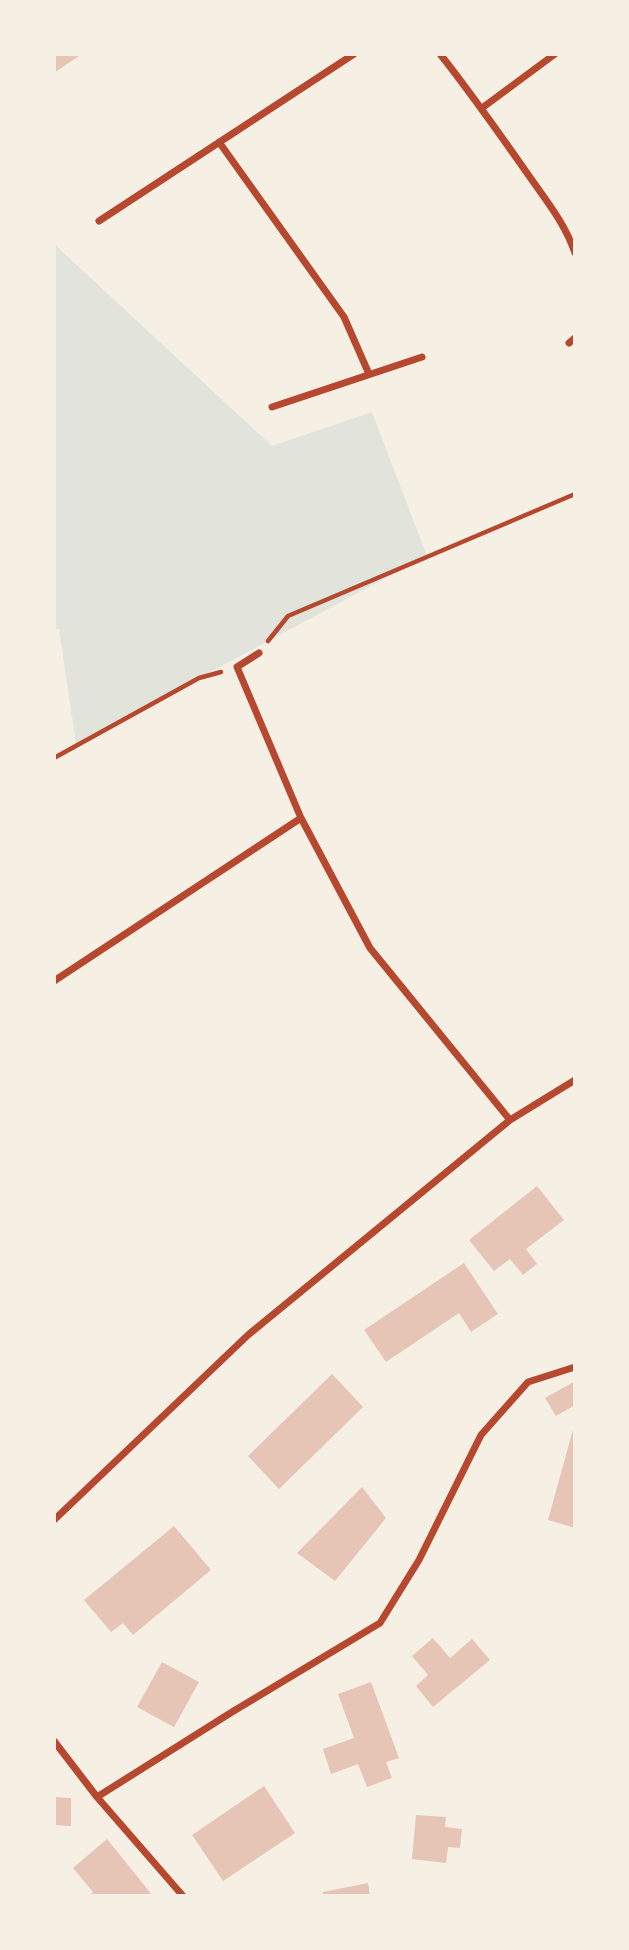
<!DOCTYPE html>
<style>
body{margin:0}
#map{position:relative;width:629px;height:1950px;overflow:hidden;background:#f6efe4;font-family:Helvetica,sans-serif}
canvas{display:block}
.frame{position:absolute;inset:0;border:56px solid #f6efe4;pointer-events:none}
</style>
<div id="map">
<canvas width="629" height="1950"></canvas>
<div class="frame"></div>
</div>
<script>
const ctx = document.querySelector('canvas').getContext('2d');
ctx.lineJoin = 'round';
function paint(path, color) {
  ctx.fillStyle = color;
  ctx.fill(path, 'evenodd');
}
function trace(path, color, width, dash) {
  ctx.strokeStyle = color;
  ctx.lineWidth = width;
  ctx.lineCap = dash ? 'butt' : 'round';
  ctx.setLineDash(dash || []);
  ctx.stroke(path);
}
const green = new Path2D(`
 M54 244 272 446 372 412 427 556 76 744 59 629H54Z`);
const building = new Path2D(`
 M54 54H82L54 73Z
 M537 1186 564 1220 526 1249 537 1264 523 1275 510 1259 494 1271 469 1240Z
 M464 1263 498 1314 471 1332 459 1313 386 1362 364 1330Z
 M332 1374 363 1407 279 1489 248 1456Z
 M575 1381V1405L556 1416 545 1398Z
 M574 1426H575V1528L548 1520Z
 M362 1487 386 1518 335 1581 297 1553Z
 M174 1526 211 1570 133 1635 123 1623 111 1632 84 1600Z
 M433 1638 450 1658 472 1639 490 1660 433 1707 416 1686 428 1675 412 1656Z
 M162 1662 199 1682 174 1727 137 1707Z
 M371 1682 399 1758 386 1762 392 1778 367 1787 358 1764 331 1774 323 1749 354 1738 338 1694Z
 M264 1786 295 1833 223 1881 192 1835Z
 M54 1797 71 1798V1826L54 1825Z
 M416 1815 446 1817 445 1827 462 1829 460 1848 448 1847 446 1863 412 1859Z
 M107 1839 153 1896H89L93 1892 73 1868Z
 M368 1883 370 1896H323V1892Z`);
const path = new Path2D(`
 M268 641 288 616 575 494
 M54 758 199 678 221 672`);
const minor = new Path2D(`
 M440 54C471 93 499 133 527 173 545 199 565 223 575 253
 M482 108 555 54
 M219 142 344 317 369 374
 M99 221 354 54
 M569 343 575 338
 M272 407 422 357
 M259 653 237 667 301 818 370 948 510 1120
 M54 981 301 818
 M54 1520 248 1335 510 1120 575 1080
 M54 1741 97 1797 183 1896
 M97 1797 232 1712 380 1623 419 1560 481 1435 528 1382 575 1367`);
paint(green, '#e2e4dc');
paint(building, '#e6c5b7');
trace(path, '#b5482f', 4.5);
trace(minor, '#b5482f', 7);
</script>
